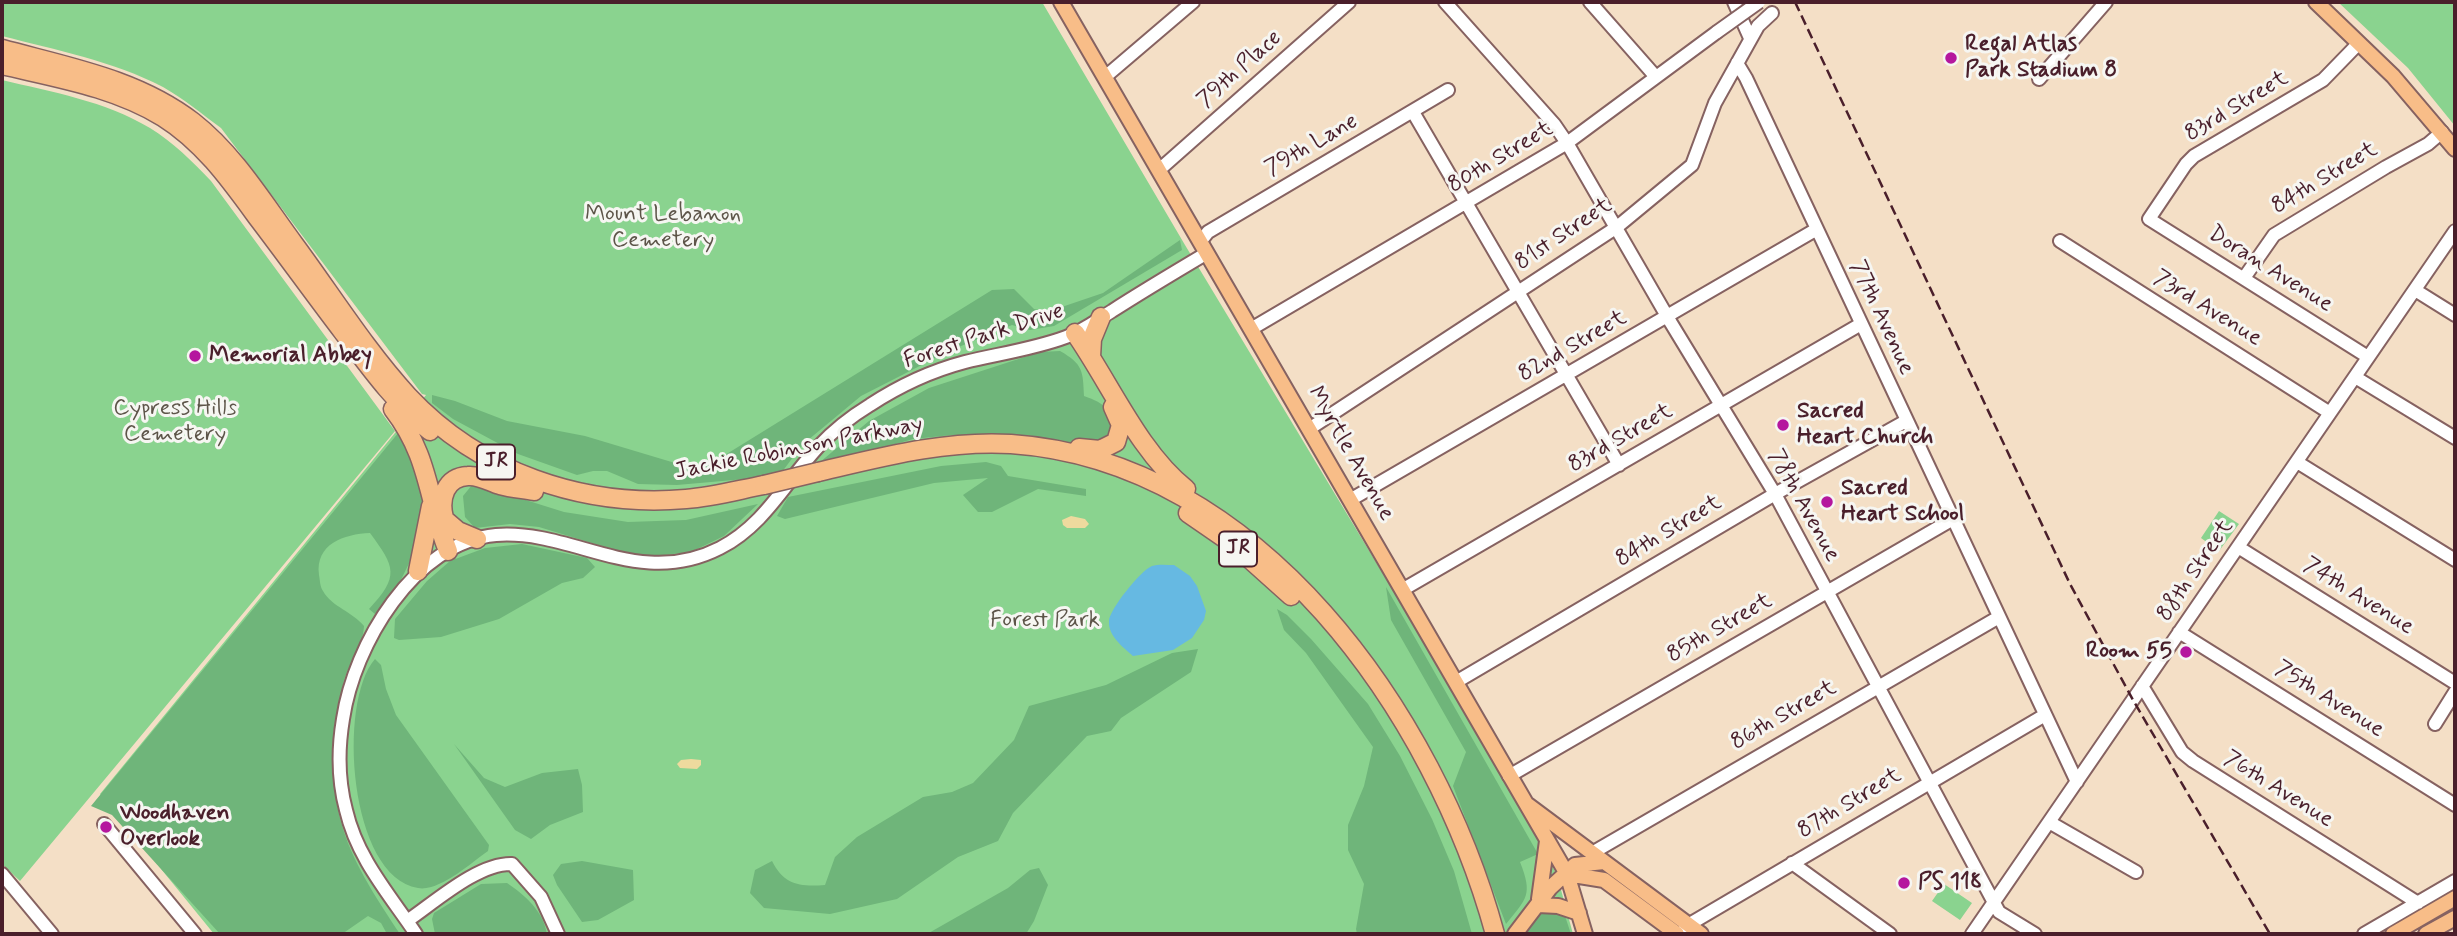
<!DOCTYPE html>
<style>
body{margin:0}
#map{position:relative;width:2457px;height:936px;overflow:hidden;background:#f4dfc6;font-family:Mynerve,sans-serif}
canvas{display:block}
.frame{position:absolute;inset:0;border:4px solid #4a1f2b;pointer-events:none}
</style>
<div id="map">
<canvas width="2457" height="936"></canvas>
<div class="frame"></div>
</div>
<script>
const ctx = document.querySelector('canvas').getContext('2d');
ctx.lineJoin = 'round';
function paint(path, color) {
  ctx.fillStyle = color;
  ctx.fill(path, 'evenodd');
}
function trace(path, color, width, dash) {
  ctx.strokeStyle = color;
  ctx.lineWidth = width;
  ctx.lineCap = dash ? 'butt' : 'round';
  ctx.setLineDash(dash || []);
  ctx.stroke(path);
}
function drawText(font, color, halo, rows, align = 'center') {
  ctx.font = font + ' Mynerve,sans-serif';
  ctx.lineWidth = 6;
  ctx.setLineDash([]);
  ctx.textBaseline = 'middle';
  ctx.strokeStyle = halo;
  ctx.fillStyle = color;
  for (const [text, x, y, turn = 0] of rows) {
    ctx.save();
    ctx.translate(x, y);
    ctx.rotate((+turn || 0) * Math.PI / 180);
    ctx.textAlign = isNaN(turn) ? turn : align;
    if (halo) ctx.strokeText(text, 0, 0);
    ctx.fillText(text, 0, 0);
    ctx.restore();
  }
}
const green = new Path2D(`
 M2 2H1042L1185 245 1506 778 1557 875 1573 934H214L100 794 426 395 422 394 221 128C202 114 184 99 163 87 113 61 56 50 2 36Z
 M2338 2H2455V126L2408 68Z
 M2 80C52 92 105 101 150 128 173 142 192 161 211 181L395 431 20 881 2 864Z
 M2219 511 2239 524 2219 551 2201 538Z
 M1944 884 1972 903 1960 920 1932 901Z`);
const forest = new Path2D(`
 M1180 240 1182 250 1054 326 1030 330 1012 325 949 351 861 396 802 445 779 476 677 485 638 484 607 471H593L577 475 518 454 453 419 432 403V395L455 401 507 421 585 436 695 469 704 468 992 290 1014 289 1034 309 1047 312 1103 293Z
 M1060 351C1083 364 1083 371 1084 396 1106 404 1109 408 1115 430L1104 441 1088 445 1020 437 952 435 913 439 813 468 869 421 929 388 1040 352Z
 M399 432 421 476 425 514 418 545 394 594 375 614 369 609C400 576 395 567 370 533 344 534 315 544 319 575 320 580 320 587 323 591 332 607 353 612 364 626 363 648 347 664 343 685 339 704 333 724 333 743 330 827 356 867 400 934H387L381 923 368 916 342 934 327 932 324 934H220L112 815 91 806Z
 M986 462 1001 466 1008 476 1086 489V496L1038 489 992 512H978L963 495 988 478 934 483 785 519 777 516 788 497 941 466Z
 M472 485 495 487 516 497 564 512 628 522 686 520 758 504 724 536 691 552 646 557 605 547 539 527 510 524 475 528 465 517 463 496Z
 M522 544 587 558 595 567 583 578 562 583 499 619 441 637 399 640 394 638 395 619 427 581 450 561 485 548Z
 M1386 587 1538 854 1520 862C1533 895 1527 898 1506 924L1453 786 1466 752 1391 620Z
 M1277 609 1287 615 1311 639 1368 704 1400 756 1432 819 1454 871 1472 934H1357L1356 929 1364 884 1348 850V825L1364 786 1373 747 1306 653 1284 630Z
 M1198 649 1191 672 1121 718 1111 731 1087 736 1013 813 998 841 958 857 897 899 830 914 764 908 750 893 755 870 772 861C784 885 800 887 825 885L835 857 857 837 923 797 952 792 973 783 1014 740 1029 706 1106 685 1172 653Z
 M375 659 381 665 386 689 396 715 489 845 488 851C471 863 439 892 418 888 349 877 337 702 375 659Z
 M454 744 484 778 505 787 542 773 578 769 582 785 583 812 550 825 531 839 515 830Z
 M582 861 633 870 634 900 598 920 582 922 557 885 553 875 561 864Z
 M1039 868 1048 885 1034 921 1026 934H927L1008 888 1030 870Z
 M507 883C526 896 543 911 547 934H435L432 919 434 913 481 884Z
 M1543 912 1564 913 1571 934H1522Z`);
const sand = new Path2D(`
 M1071 516 1085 519 1089 524 1085 528H1067L1063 525 1062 520Z
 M691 759 701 760V765L697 769 680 768 677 764 681 760Z`);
const water = new Path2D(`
 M1174 565 1190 576 1197 586 1206 611 1204 620 1192 638 1173 650 1133 656C1123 647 1108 636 1109 621 1109 610 1141 570 1152 566 1158 564 1167 565 1174 565Z`);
const minor = new Path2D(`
 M1445 2 1554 124 1567 143 1671 323 1775 494 1999 912 2035 934
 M1590 2 1656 77
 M1734 2 1750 38
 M2359 43 2323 80 2194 156 2186 164 2149 219 2368 357
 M1737 63 1746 78 2077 782
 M1105 77 1193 2
 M2039 79 2106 2
 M1413 112 1619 465
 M1159 170 1349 2
 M2060 241 2330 413
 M1200 242 1208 232 1448 90
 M2244 278 2274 235 2386 167 2428 144 2442 132
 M2415 290 2455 315
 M1251 329 1567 143 1717 32
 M2355 377 2455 438
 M1309 429 1617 227 1692 165 1715 103 1758 26 1772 13
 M2297 462 2455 560
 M1350 500 1817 229
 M2238 547 2455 683
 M1402 590 1861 324
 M2179 632 2455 805
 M1456 682 1775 494 1906 421
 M2142 686 2182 752 2193 761 2418 903
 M2435 724 2455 692
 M1509 776 1953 519
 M2049 822 2136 872
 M104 824 195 934
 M1592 853 1999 617
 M1792 863 1890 934
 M2 874 52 934
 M407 921C435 902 478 863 512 864L541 897 558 934
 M416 934C389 894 357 858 346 810 338 780 338 749 343 719 354 645 414 542 496 535 574 529 638 590 720 548 765 525 786 481 819 446 834 430 852 416 870 405 899 386 931 371 965 362 998 354 1034 349 1066 337 1083 331 1097 320 1112 311 1143 291 1175 272 1207 253
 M1681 934 1688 925 1700 918 2045 715
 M1972 934 2455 231
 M2364 934 2455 881`);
const major = new Path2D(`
 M1061 2 1567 874 1585 934
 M2316 2 2393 76 2455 149
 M1528 805 1701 934
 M1567 874 1604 880 1677 934
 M1539 899 1547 841
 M1538 905 1558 906 1579 913
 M1515 934 1550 888 1575 865 1604 862
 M2393 934 2455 898
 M2426 934 2455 918`);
const highway = new Path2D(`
 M2 49C68 67 137 79 193 122 234 154 263 202 294 244 331 294 365 349 408 396 479 472 583 508 686 499 712 497 738 490 764 485
 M2 65C57 78 114 87 163 117 203 142 230 180 257 217 286 255 314 294 343 332 370 368 395 403 430 431
 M1075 333C1110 383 1139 452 1186 489
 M1091 357 1092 339 1101 317
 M393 409C430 457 427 498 448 551
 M1079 448 1100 450 1116 442 1121 425 1113 407
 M818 472C882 457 945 440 1011 444 1259 461 1435 714 1495 934
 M1188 513 1233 544 1291 596
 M444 518C439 499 445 477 468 476 479 475 490 482 500 485 511 488 523 489 534 491
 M444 519 458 531 477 539
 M418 571 431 506`);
const rail = new Path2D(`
 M1795 2 2070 584 2133 700 2270 934`);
const minorBridge = new Path2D(`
 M1717 32 1759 2`);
const highwayBridge = new Path2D(`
 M764 485 818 472`);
const markers = [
 [1951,58,7,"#b5179e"],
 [195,356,7,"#b5179e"],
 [1783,425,7,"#b5179e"],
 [1827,502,7,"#b5179e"],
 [2186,652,7,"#b5179e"],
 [106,827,7,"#b5179e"],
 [1904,883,7,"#b5179e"]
];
const shields = [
 [496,462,38],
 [1238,549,38]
];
const shieldNames = [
 ["JR",496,462],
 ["JR",1238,549]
];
const poiNames = [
 ["Regal Atlas",1965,45],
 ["Park Stadium 8",1965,71],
 ["Memorial Abbey",209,356],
 ["Sacred",1797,412],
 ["Heart Church",1797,438],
 ["Sacred",1841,489],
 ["Heart School",1841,515],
 ["Room 55",2172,652,"right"],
 ["Woodhaven",120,814],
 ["Overlook",120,840],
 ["PS 118",1918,883]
];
const streetNames = [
 ["79th Place",1240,70,-42],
 ["83rd Street",2237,107,-31],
 ["79th Lane",1312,146,-30],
 ["80th Street",1501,158,-31],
 ["84th Street",2325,179,-31],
 ["81st Street",1564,235,-34],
 ["Doran Avenue",2270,270,32],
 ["73rd Avenue",2207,309,32],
 ["77th Avenue",1881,318,65],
 ["Forest Park Drive",984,337,-18],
 ["82nd Street",1573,347,-30],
 ["83rd Street",1621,439,-30],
 ["Jackie Robinson Parkway",799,449,-11],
 ["Myrtle Avenue",1350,454,60],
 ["78th Avenue",1803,506,61],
 ["84th Street",1669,532,-31],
 ["88th Street",2196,571,-56],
 ["74th Avenue",2358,597,32],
 ["85th Street",1720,629,-30],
 ["75th Avenue",2329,700,32],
 ["86th Street",1784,716,-30],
 ["76th Avenue",2278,790,32],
 ["87th Street",1850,804,-31]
];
const parkNames = [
 ["Mount Lebanon",663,215],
 ["Cemetery",663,241],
 ["Cypress Hills",175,409],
 ["Cemetery",175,435],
 ["Forest Park",1045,621]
];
paint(green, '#8ad38f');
paint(forest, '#6fb57a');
paint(sand, '#eeda9e');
paint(water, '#66b9e2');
trace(minor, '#866261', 16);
trace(major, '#866261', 18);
trace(highway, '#866261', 21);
trace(minor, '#fff', 12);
trace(major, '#f8bd88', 14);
trace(highway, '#f8bd88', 18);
trace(rail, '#4a1f2b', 2.5, [10, 5]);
trace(minorBridge, '#866261', 16, []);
trace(highwayBridge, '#866261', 21, []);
trace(minorBridge, '#fff', 12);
trace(highwayBridge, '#f8bd88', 18);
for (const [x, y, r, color] of markers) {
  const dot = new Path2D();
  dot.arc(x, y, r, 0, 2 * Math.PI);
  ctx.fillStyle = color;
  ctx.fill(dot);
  trace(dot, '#f6f6f2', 2.5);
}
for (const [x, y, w] of shields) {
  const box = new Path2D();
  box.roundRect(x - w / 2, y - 17.5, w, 35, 5);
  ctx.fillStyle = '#f6f6f2';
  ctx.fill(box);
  trace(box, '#4a1f2b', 2);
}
drawText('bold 21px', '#4a1f2b', null, shieldNames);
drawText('bold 23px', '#4a1f2b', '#f6f6f2', poiNames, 'left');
drawText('23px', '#4a1f2b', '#f6f6f2', streetNames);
drawText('23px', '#5d5549', '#f6f6f2', parkNames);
</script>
